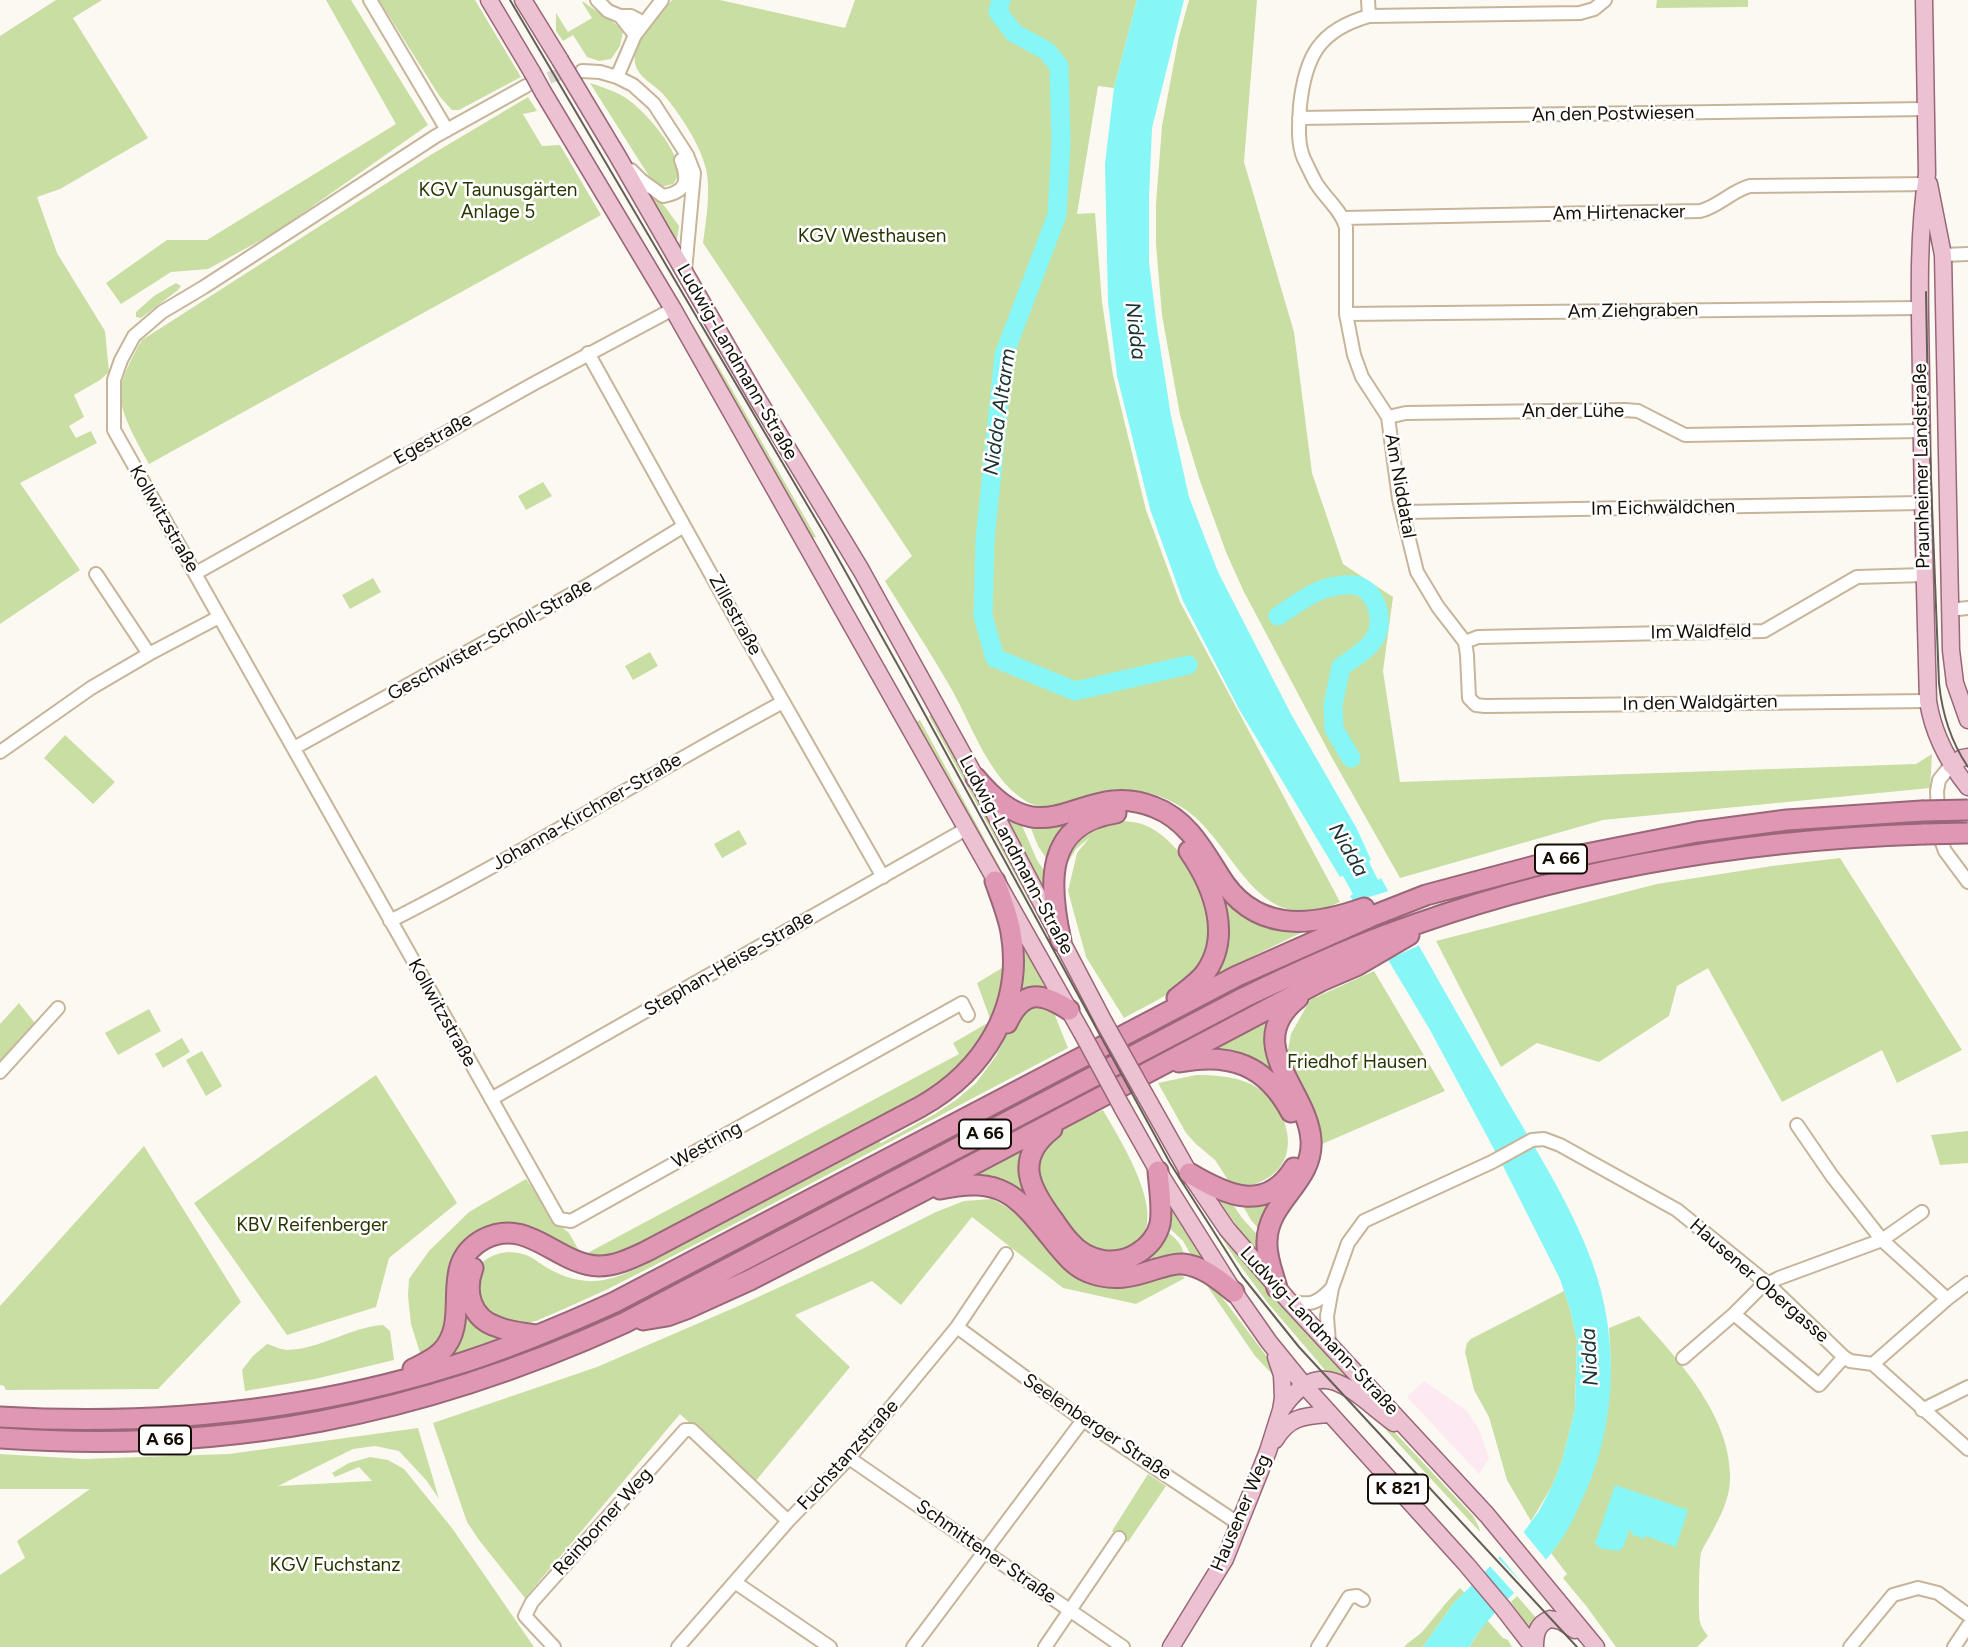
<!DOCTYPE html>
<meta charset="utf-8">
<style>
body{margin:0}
canvas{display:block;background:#fcf9f3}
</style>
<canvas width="1968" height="1647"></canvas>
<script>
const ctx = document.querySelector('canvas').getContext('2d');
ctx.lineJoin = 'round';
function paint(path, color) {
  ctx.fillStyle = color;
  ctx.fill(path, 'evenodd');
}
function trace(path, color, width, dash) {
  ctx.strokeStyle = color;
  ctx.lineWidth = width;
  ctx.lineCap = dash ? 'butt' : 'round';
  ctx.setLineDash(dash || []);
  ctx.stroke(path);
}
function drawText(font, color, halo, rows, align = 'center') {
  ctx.font = font + ' Figtree,sans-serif';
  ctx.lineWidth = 5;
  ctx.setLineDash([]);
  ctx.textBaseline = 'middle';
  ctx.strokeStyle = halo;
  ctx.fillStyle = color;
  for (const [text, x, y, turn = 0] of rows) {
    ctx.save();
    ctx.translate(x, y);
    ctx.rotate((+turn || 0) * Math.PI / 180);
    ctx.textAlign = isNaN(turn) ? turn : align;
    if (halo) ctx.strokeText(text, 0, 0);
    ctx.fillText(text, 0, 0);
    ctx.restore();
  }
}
const commercial = new Path2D(`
 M1424 1381 1466 1410 1479 1429 1489 1458 1479 1474 1407 1397Z`);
const green = new Path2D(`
 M56 0H102L73 18 148 138 60 189 37 197 57 253 105 331 109 372 100 380 74 395 84 417 69 426 76 438 91 431 97 443 20 483 80 570 0 624V36Z
 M326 0H351L428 125 276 232 208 269 171 272 121 304 106 283 167 240H207L396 124Z
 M379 0H475L521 77 459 110H452L440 97Z
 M672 0H720L845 28 855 0H1137L1114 88 1098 86 1077 214 1095 213 1102 302 1113 375 1146 510 1180 602 1340 902C1255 942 1237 843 1183 808 1174 802 1159 795 1148 793 1109 786 1059 823 1024 800 989 777 972 726 952 690 931 653 907 617 885 581L912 556 703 243C706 221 710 196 707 174 703 148 680 114 663 94 654 84 638 78 635 63 631 42 659 15 672 0Z
 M1189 0H1257L1244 162 1294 332 1312 473 1343 564 1393 597 1383 671 1400 782 1916 764 1932 754 1930 788 1603 820 1400 878 1331 756 1243 590 1226 552 1199 478 1180 415 1162 315 1156 244V204L1162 126 1179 36Z
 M1657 0H1748V7L1656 8Z
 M582 2H584C597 13 614 19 623 32L620 46 611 59 599 61 587 57 573 35 563 41 556 31V13L568 32 592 18Z
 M590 83C602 87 615 91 626 98 643 109 683 153 678 175 677 179 675 181 673 184L661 187 654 184Z
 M528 97 537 111 523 114 542 146 560 145 601 215 149 464C139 445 116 409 121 386 125 371 134 353 142 340L429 156Z
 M650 198 660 200 679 226 677 240 674 239Z
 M176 283 181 286 178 290 141 318 136 317V312L154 296Z
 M693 325 727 381 816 537 812 538 736 403 689 327Z
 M543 482 552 496 526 510 518 496Z
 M373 578 381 592 350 609 342 595Z
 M650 652 658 666 633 680 625 666Z
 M933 714 1071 974 1039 919 929 716Z
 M920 720 1017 899 1014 900 916 722Z
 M65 735 115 782 93 804 44 758Z
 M1121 803C1214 813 1198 908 1279 925 1292 927 1305 925 1317 925L1206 979C1214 966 1222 954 1224 939 1228 895 1198 843 1161 819 1115 789 1067 815 1050 864L1038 846 1028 821C1061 827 1089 807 1121 803Z
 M998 809 1020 821 1037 860 1047 875 1049 904Z
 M1112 821C1125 821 1137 821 1149 827 1188 847 1224 914 1205 957 1192 986 1151 1003 1124 1018L1086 957 1068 891 1077 853 1090 837 1076 849 1062 872C1074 838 1078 833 1112 821Z
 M1923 821 1924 825 1433 909 1432 906C1481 891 1530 875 1580 865 1694 841 1808 827 1923 821Z
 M739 830 747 844 722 858 714 844Z
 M1840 858 1962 1050 1897 1083 1882 1050 1782 1102 1708 968 1677 986 1669 1016 1599 1062 1537 1043 1501 1067 1436 941 1657 884 1772 866Z
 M1020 934 1056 998 1016 1002Z
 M1007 965 999 1016 941 1091 621 1259C608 1258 590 1260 579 1255 558 1244 540 1227 516 1224 480 1220 449 1248 447 1283 446 1299 450 1316 447 1331 444 1341 429 1352 422 1359L411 1324 408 1296 409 1279 429 1251 469 1212 526 1179 558 1224 569 1233 582 1256 959 1054 953 1043 991 1021 977 983Z
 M1374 971 1445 1091 1322 1144V1135L1306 1098 1286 1060 1291 1034 1310 1000Z
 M19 1003 34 1022V1026L0 1064V1024Z
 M1028 1005 1046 1007 1054 1013 1068 1048 696 1244 608 1289 566 1308 536 1321 517 1325 479 1309C478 1301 474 1292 474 1283 474 1257 504 1247 526 1255 532 1257 538 1262 544 1266 562 1277 583 1284 604 1280 633 1274 660 1256 686 1243 751 1210 815 1174 879 1141L881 1143 935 1114 956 1100 976 1083 996 1056 1018 1011Z
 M149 1009 161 1031 118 1055 105 1033Z
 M1278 1012C1251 1063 1298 1087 1306 1132 1313 1178 1271 1194 1263 1234L1251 1220 1240 1201C1348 1208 1306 1042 1200 1054Z
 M182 1038 190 1052 163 1068 155 1054Z
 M202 1051 222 1086 206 1096 186 1060Z
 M1079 1070 1081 1073 876 1182 874 1179Z
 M376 1075 457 1203 389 1258 376 1307 287 1335 194 1203Z
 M1196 1075C1218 1075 1246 1077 1263 1092 1290 1114 1301 1160 1266 1179 1254 1186 1244 1187 1230 1183L1215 1160 1196 1144 1186 1133 1158 1083Z
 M1103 1110C1119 1139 1177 1226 1129 1248 1117 1254 1101 1253 1088 1246 1085 1245 1082 1243 1079 1240 1073 1235 1044 1195 1041 1188 1036 1176 1037 1157 1044 1147 1058 1127 1082 1119 1103 1110Z
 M1968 1131V1163L1940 1165 1931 1135Z
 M1031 1143C1027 1153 1023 1166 1025 1179 1029 1202 1061 1245 1082 1257 1111 1276 1151 1260 1163 1229 1174 1236 1183 1244 1184 1256 1158 1260 1132 1274 1105 1270 1044 1261 1049 1176 967 1179V1177Z
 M144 1146 241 1302 158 1389 6 1390 4 1386 0 1385V1306Z
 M1194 1192 1353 1380 1350 1383 1331 1377 1267 1302 1234 1257 1193 1193Z
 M1216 1196 1230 1200 1242 1218 1263 1241 1261 1254 1241 1232Z
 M992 1199 1021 1215 1067 1272 1099 1287 1127 1288 1177 1272 1185 1278 1136 1304 1063 1288 972 1217 901 1305 872 1281 795 1315 850 1367 754 1483 680 1414 525 1598 479 1540 467 1522 433 1423 597 1367 743 1304 862 1249 936 1212 964 1201Z
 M1170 1205 1207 1263 1192 1257 1183 1241 1165 1224Z
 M747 1245 749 1249C684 1283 619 1319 550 1346 508 1362 465 1375 422 1390L421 1386C470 1372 518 1356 564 1336 627 1310 687 1277 747 1245Z
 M1199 1274 1215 1288 1265 1354 1271 1365 1274 1376 1255 1356Z
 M1564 1291 1570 1309 1577 1340 1575 1409 1562 1461 1552 1486 1531 1521 1507 1480 1489 1417 1474 1390 1465 1352 1467 1343 1471 1339Z
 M462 1308 500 1335 501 1339 451 1356 450 1351Z
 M1639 1316C1677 1358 1729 1414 1730 1474 1731 1497 1721 1515 1711 1534 1708 1540 1703 1547 1701 1553 1699 1559 1698 1615 1700 1622 1701 1627 1705 1632 1708 1636L1697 1647H1616L1587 1607 1563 1578 1567 1574 1551 1553C1560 1542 1566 1529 1573 1516 1603 1457 1615 1395 1609 1328Z
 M383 1325 390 1331 394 1360 315 1379 245 1391 242 1370 253 1356 267 1344C274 1346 281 1350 288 1350 320 1349 351 1327 383 1325Z
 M373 1398 374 1402 233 1427 88 1434V1431C184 1429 279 1420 373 1398Z
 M1374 1417 1383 1420 1473 1516 1479 1527 1480 1532Z
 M418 1428 439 1499 426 1480 399 1451 375 1446 353 1449 278 1486 372 1481 359 1467 335 1477 332 1473 349 1463 370 1457 388 1460 404 1469 452 1528 534 1647H0V1575L25 1558 17 1541 90 1489H0V1454L84 1459 229 1454Z
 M1148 1474 1166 1486 1128 1542 1112 1531Z
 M1460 1588 1465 1593 1453 1604 1423 1647H1404C1409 1641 1416 1638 1422 1632 1435 1617 1446 1602 1460 1588Z
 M1517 1596 1538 1620 1531 1631 1511 1602Z
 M1487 1620 1503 1638 1508 1640 1512 1647H1469Z`);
const water = new Path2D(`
 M1137 0H1184L1152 128 1149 198V262L1157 327 1171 416 1189 497 1218 572 1291 714 1357 829 1371 860 1369 861 1370 864 1378 880 1381 878C1420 948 1459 1017 1499 1086 1529 1139 1564 1192 1587 1249 1619 1325 1619 1416 1586 1491 1578 1509 1570 1528 1559 1543 1532 1581 1493 1607 1469 1647H1423L1453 1604 1523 1533 1539 1511 1552 1486 1562 1461 1575 1409 1577 1340 1570 1309 1560 1279 1503 1166 1430 1030 1350 896 1353 894 1343 876 1340 877 1239 709 1183 601 1150 509 1117 376 1108 302 1105 164 1114 88Z
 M1615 1485 1688 1510 1676 1547 1646 1536 1644 1539 1631 1534 1632 1531 1629 1530 1624 1546 1619 1551 1606 1549 1605 1550 1595 1544Z`);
const pier = new Path2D(`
 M1392 890 1422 944 1385 961 1350 903Z
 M1521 1529 1548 1562 1516 1595 1488 1564 1496 1556 1523 1584 1498 1554Z`);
const river = new Path2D(`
 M1001 0 998 12 1014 33 1047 51 1059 66 1061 144 1057 215 1004 355 985 540 983 616 995 658 1075 691 1188 665
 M1278 616C1295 605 1316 588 1337 586 1343 585 1354 584 1359 586 1378 594 1384 621 1375 638 1367 651 1352 659 1341 667L1333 705 1334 729 1351 758`);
const minorTunnel = new Path2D(`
 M532 84 554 76 574 72`);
const minor = new Path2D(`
 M370 0 447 130
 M597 0 608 11 620 16
 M1368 0 1369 16 1580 13 1594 9 1605 0
 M1369 16C1319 30 1305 57 1300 106 1299 124 1297 143 1304 159 1308 167 1312 176 1316 183 1326 199 1341 210 1346 227V314L1354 355 1362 377 1388 417 1399 499 1417 572 1438 607 1465 642 1467 655 1469 698 1476 705 1485 706 1928 701
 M635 35 620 16H631L644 23
 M582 71 600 72 617 77 633 85 654 104 687 155 694 173 685 271
 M617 77 635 35 662 0
 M526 86 436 136 204 287 162 312 134 336 121 360 114 380V430L559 1219 571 1221 962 1003 968 1015
 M1299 118 1926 109
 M631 170 641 180 663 196C687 192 689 180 681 160
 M1343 218 1700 211C1718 207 1731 191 1750 186L1929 184
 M1943 255 1968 254
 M1346 314 1920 308
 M588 353 733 614 883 877
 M1388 417 1406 413 1625 410 1638 411 1685 435 1921 431
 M1404 512 1922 503
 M196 573 533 384 673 309
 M96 574 149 654
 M1949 610 1968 608
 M1465 642 1478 637 1764 631 1857 577 1924 575
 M294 748 588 585 684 526
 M0 752 91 688 149 654 219 617
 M1951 765 1939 780 1937 791 1939 835 1945 851 1968 882
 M390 921C524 853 651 773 783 702
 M0 1072 58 1008
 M491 1099 966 829
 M1797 1125 1832 1176 1882 1240 1947 1299
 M1289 1301C1310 1306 1317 1304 1332 1288
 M1734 1314 1819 1385 1844 1357
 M957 1327 1083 1420 1239 1524
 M1329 1343 1327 1316 1332 1288 1348 1243 1364 1221 1492 1162 1532 1140 1544 1139 1560 1145 1677 1210 1768 1284 1844 1357 1850 1361 1873 1364 1968 1449
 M1683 1358 1734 1314 1761 1287 1779 1278 1882 1240 1922 1212
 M1873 1364 1947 1299 1968 1283
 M1922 1410 1968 1387
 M849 1458 1123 1647
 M736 1583 830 1647
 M554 1647 525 1616 532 1602 685 1430H692L788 1521
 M678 1647 788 1521 849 1458 957 1327 1006 1254
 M913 1647 1083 1420
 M1045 1647 1119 1538
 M1318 1647 1349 1597 1357 1596 1363 1600
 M1850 1647 1893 1595 1918 1588 1938 1593 1968 1615
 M1954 1647 1968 1626`);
const major = new Path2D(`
 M489 0 532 72
 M523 0 560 60
 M1924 0 1927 174C1917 241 1920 309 1921 376 1922 484 1925 592 1928 701 1933 733 1948 762 1968 787
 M575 85 617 155 757 398 861 570 976 778 1104 1022
 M543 92 673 309 1082 1033
 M1929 184 1943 255 1951 650 1955 683 1968 720
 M1951 765 1962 758 1968 757
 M1145 1095 1189 1173 1227 1229 1289 1301 1487 1515 1596 1647
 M1122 1107 1158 1171 1234 1292 1269 1342 1304 1385 1466 1564 1503 1608 1533 1647
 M1282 1409C1322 1350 1354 1394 1394 1423
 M1275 1440C1289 1416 1305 1416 1330 1414
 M1171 1647 1225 1559 1268 1451 1281 1410 1283 1398 1282 1375 1276 1357
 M1535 1647C1535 1634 1537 1624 1550 1619L1561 1621 1575 1630`);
const highway = new Path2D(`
 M976 778C1048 865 1080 777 1154 807 1186 819 1202 848 1219 875 1253 932 1308 928 1364 908
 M1061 941C1049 886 1043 824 1116 813
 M1177 998C1185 992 1194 985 1202 977 1234 939 1214 887 1189 851
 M1007 1023C1023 989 1041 992 1069 1010
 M1179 1062C1230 1052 1266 1065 1291 1112
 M1052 1129C1013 1159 1030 1189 1054 1221 1059 1228 1064 1236 1070 1242 1087 1262 1116 1267 1138 1253 1149 1246 1157 1236 1160 1224 1163 1207 1159 1187 1158 1171
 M1189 1173C1226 1195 1266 1214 1294 1168
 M940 1189C1004 1175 1019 1198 1056 1244 1066 1256 1074 1266 1088 1272 1112 1282 1133 1277 1156 1269 1165 1267 1174 1263 1183 1264 1203 1266 1219 1280 1234 1292
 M473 1268C464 1292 471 1319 498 1327 510 1332 524 1333 537 1335
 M1277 1288C1273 1273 1266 1257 1267 1241 1268 1200 1314 1182 1311 1140 1308 1090 1240 1044 1298 998
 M643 1320 667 1316 686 1309 750 1280 919 1193 1321 981 1356 966 1409 935
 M413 1369C423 1364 433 1360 441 1352 474 1319 435 1265 484 1239 528 1216 557 1265 599 1266 615 1266 630 1259 645 1252L920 1107C984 1071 1024 1007 1011 932 1008 915 1001 898 995 881
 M0 1417C153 1426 305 1412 452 1366 508 1349 562 1326 615 1302L1237 976 1370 917 1426 895 1561 859 1697 832 1787 820 1922 811
 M0 1438C225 1454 419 1416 624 1323L1245 997C1291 975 1338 953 1386 935 1558 870 1741 840 1924 834`);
const tram = new Path2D(`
 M510 0 825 535 905 678 1170 1163 1242 1276 1299 1347 1577 1647
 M1926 292 1928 404 1939 683C1942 713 1951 742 1968 767`);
const majorBridge = new Path2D(`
 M560 60 575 85
 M532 72 543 92
 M1104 1022 1145 1095
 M1082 1033 1122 1107`);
const highwayBridge = new Path2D(`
 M1922 811 1968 810
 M1924 834 1968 833`);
const shields = [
 [1561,859,52],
 [985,1134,52],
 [165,1440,52],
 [1398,1489,60]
];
const shieldNames = [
 ["A 66",1561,859],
 ["A 66",985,1134],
 ["A 66",165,1440],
 ["K 821",1398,1489]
];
const streetNames = [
 ["An den Postwiesen",1613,114,-1],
 ["Am Hirtenacker",1619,213,-1],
 ["Am Ziehgraben",1633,311,-1],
 ["Ludwig-Landmann-Straße",737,362,60],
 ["An der Lühe",1573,411],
 ["Egestraße",433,439,-29],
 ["Praunheimer Landstraße",1922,466,-91],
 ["Am Niddatal",1400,486,80],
 ["Im Eichwäldchen",1663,508,-1],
 ["Kollwitzstraße",164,519,60],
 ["Zillestraße",735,615,61],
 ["Im Waldfeld",1701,632,-1],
 ["Geschwister-Scholl-Straße",490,640,-29],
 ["In den Waldgärten",1700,703,-1],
 ["Johanna-Kirchner-Straße",587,812,-30],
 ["Ludwig-Landmann-Straße",1016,855,62],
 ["Stephan-Heise-Straße",729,964,-30],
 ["Kollwitzstraße",442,1013,61],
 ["Westring",707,1145,-29],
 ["Hausener Obergasse",1759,1281,41],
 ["Ludwig-Landmann-Straße",1319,1331,47],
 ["Seelenberger Straße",1097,1427,34],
 ["Fuchstanzstraße",848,1455,-48],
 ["Hausener Weg",1241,1513,-67],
 ["Reinborner Weg",603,1522,-48],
 ["Schmittener Straße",986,1552,35]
];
const parkNames = [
 ["KGV Taunusgärten",498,190],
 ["Anlage 5",498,212],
 ["KGV Westhausen",872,236],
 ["Friedhof Hausen",1357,1062],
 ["KBV Reifenberger",312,1225],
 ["KGV Fuchstanz",335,1565]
];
const waterNames = [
 ["Nidda",1135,331,83],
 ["Nidda Altarm",1000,412,-82],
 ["Nidda",1348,850,60],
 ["Nidda",1590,1357,-93]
];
paint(commercial, '#fce9f2');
paint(green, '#c9dea3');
paint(water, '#87f6f7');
paint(pier, '#fcf9f3');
trace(river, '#87f6f7', 19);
trace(minorTunnel, '#d9d6cf', 12, [12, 6]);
trace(minor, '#c7b59a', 16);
trace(major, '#996777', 19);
trace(highway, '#996777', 23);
trace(minor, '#fff', 12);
trace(major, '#ecc1d2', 16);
trace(highway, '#e097b4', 19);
trace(tram, '#645f57', 2);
trace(majorBridge, '#996777', 19, []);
trace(highwayBridge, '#996777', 23, []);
trace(majorBridge, '#ecc1d2', 16);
trace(highwayBridge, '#e097b4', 19);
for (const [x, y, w] of shields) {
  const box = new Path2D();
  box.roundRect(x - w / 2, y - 14.5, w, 29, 5);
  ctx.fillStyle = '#fff';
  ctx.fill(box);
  trace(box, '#140e05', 2);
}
drawText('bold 18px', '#140e05', null, shieldNames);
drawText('19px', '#140e05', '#fff', streetNames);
drawText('19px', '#273500', '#fff', parkNames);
drawText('italic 21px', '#1d3132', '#fff', waterNames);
</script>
